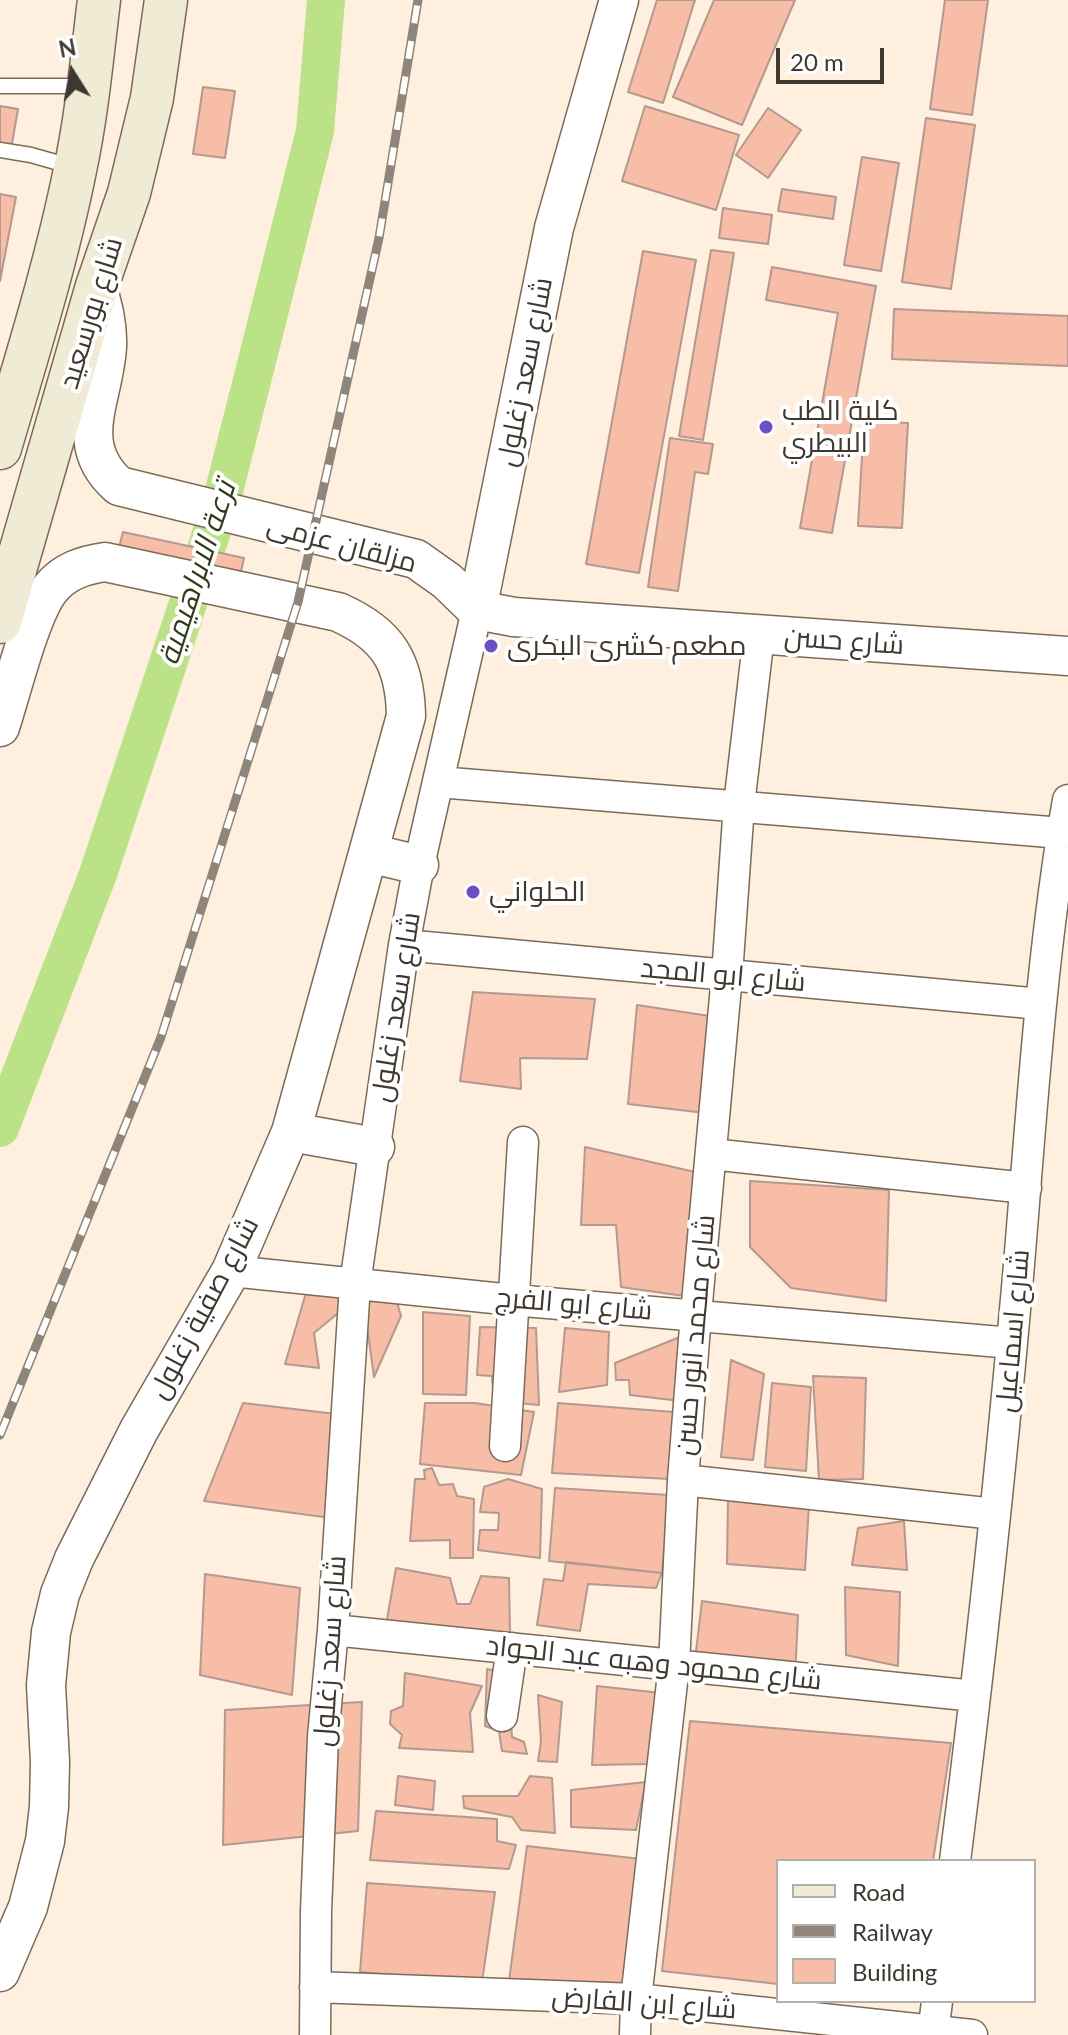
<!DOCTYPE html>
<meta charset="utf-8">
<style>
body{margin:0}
#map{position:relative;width:1068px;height:2035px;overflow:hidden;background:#feefde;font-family:Lato,sans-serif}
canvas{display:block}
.legend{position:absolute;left:776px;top:1859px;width:260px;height:144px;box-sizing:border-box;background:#fff;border:2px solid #b2afac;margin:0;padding:10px 14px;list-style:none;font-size:24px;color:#3f3830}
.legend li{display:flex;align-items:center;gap:16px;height:40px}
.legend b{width:40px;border:2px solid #b2afac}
.north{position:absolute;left:32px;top:32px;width:80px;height:80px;-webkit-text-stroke:6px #fff;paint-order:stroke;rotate:349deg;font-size:22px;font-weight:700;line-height:32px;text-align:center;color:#3f3830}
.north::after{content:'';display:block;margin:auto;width:28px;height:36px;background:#3f3830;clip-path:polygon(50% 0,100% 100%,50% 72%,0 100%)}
.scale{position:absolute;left:776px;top:48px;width:108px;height:36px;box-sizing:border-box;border:4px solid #3f3830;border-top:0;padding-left:10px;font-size:24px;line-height:28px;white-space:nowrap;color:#3f3830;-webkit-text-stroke:6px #fff;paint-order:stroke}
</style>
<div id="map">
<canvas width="1068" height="2035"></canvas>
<ul class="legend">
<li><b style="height:10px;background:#efebd5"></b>Road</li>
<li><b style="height:10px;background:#8f8579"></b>Railway</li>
<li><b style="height:22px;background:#f7bda6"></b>Building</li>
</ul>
<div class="north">N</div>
<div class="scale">20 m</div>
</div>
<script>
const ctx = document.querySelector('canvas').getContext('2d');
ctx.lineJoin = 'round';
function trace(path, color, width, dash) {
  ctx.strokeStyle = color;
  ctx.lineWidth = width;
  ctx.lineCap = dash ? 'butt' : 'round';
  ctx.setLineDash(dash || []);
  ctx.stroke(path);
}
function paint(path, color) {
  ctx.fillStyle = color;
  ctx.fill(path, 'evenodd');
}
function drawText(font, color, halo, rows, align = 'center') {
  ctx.font = font + ' Lato,Cairo,sans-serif';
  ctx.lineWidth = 8;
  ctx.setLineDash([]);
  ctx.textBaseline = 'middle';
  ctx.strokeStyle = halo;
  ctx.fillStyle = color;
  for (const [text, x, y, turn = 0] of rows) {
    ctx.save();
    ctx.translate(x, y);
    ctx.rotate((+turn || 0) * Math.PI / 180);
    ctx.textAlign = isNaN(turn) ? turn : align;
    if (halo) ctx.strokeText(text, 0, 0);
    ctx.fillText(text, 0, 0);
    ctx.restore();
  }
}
const canal = new Path2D(`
 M0 1128 98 874 220 507 315 131 326 0`);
const building = new Path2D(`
 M657 0H695L663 103 628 92Z
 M714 0H795L742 125 673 97Z
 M945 0H988L972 115 930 109Z
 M203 87 235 91 225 158 193 154Z
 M0 106 18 109 10 155 0 154Z
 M645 106 739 135 716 210 622 181Z
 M768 108 801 130 768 178 736 155Z
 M926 118 975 125 951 289 902 282Z
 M862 157 899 163 881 271 844 265Z
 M782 189 836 197 833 219 778 211Z
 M0 194 16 197 0 281Z
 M723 208 772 215 768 244 719 238Z
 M711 250 734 253 703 440 679 436Z
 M643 251 696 260 639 573 586 564Z
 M772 267 876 286 832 533 800 528 838 313 766 300Z
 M894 309 1068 316V366L892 359Z
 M864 421 908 423 902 528 858 526Z
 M670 438 713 444 708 474 695 472 678 591 648 587Z
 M123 532 244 558 240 576 118 551Z
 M473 992 595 999 587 1059 520 1058 521 1089 460 1081Z
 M637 1005 723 1018 714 1114 628 1104Z
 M585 1147 695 1172 684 1296 621 1287 616 1225H581Z
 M750 1181 889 1190 886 1301 791 1288 750 1247Z
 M313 1269 389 1275 401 1316 374 1377 368 1333 358 1331 359 1315 337 1314 314 1333 319 1368 285 1364Z
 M423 1312 470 1316 466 1395 423 1394Z
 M480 1327 536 1328 539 1405 494 1401 492 1376 477 1375Z
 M565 1328 609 1332 607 1385 559 1392Z
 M680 1337V1401L630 1395 629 1380H616L615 1363Z
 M731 1360 764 1374 753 1460 721 1457Z
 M813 1376 866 1378 863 1479 819 1480Z
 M772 1383 811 1387 806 1471 765 1467Z
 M243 1403 336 1414 331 1518 204 1501Z
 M425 1403H475L534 1412 521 1475 420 1464Z
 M558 1403 674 1412 670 1479 552 1473Z
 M432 1468 439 1485 453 1484 457 1496 474 1499 473 1558H450V1540L410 1541 415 1479H425L424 1470Z
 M508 1479 542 1489 540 1558 478 1550 480 1530H498L499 1513 480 1512 484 1487Z
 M555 1488 669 1495 662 1573 549 1561Z
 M728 1498 809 1505 805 1570 727 1564Z
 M904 1521 907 1570 852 1565 858 1528Z
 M566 1562 662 1573 656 1588 588 1584 580 1631 537 1625 544 1579 563 1581Z
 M396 1568 450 1578 457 1604H470L481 1576 509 1578 510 1633 386 1625Z
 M205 1574 300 1588 292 1695 200 1675Z
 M845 1587 900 1592 898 1666 846 1655Z
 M702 1601 798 1615 795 1678 694 1668Z
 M487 1669 508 1673 512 1737 524 1742 527 1754 502 1751 499 1731 485 1726Z
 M405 1673 482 1686 470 1713 473 1752 399 1748 402 1735 390 1724 391 1711 403 1706Z
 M597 1686 661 1693 650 1764 592 1765Z
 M538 1695 562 1702 557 1762 538 1761 541 1742Z
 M362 1702 358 1831 223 1845 225 1710Z
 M690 1721 951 1743 933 1861H778V1984L662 1971Z
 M398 1776 435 1781 433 1810 395 1805Z
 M530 1776 552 1778 555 1833 521 1830 512 1817 464 1808 463 1796H518Z
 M646 1782 636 1830 571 1827V1790Z
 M376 1811 497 1819V1841L516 1845 509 1869 370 1860Z
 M527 1846 641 1859 626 1986 509 1981Z
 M367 1883 495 1892 482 1982 360 1972Z`);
const service = new Path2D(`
 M0 86H85
 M0 150 31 155 73 167`);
const minor = new Path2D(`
 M438 782 1062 833
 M404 945 1041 1004
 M711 1154 1026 1188
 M231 1271 513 1300 1012 1343
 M505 1446 523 1142
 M683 1480 995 1514
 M333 1630 975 1696
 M502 1716 512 1648
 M955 1861C979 1671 1000 1480 1017 1288 1031 1126 1040 961 1068 800
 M315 1987 636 1999 972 2035
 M315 2035 316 1912 323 1737 333 1630 355 1284 404 945 419 865 477 610
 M635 2035 636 1999 674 1665 683 1480 696 1314 727 975 739 805 759 635
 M933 2035 937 2001`);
const tertiary = new Path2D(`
 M97 286C103 307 108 325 107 347 104 400 71 444 119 486L416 559 447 581 477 610
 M477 610 554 228 619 0
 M477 610 514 617 1068 656
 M0 727C11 694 31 611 51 588 65 571 84 565 105 562L338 612C388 634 405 662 406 716L291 1132 231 1271 139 1430 74 1559 60 1594 51 1632 46 1685 50 1762 49 1807 45 1841 28 1907 0 1972
 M369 853 419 865
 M291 1132 375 1147`);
const secondary = new Path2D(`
 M0 448C27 356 56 264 75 170 87 114 92 57 99 0
 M0 622 97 286 129 193 152 98 166 0`);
const rail = new Path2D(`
 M0 1435 161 1037 298 602 379 238 418 0`);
const markers = [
 [766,427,8,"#6c4fc8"],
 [491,646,8,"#6c4fc8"],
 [473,892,8,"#6c4fc8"]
];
const streetNames = [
 ["شارع بورسعيد",91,313,-73],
 ["شارع سعد زغلول",525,372,-79],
 ["مزلقان عزمى",342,544,15],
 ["شارع حسن",844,641,4],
 ["شارع ابو المجد",723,975,5],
 ["شارع سعد زغلول",396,1007,-81],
 ["شارع ابو الفرج",574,1304,5],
 ["شارع صفية زغلول",204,1308,-62],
 ["شارع اسماعيل",1013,1331,-85],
 ["شارع محمد انور حسن",695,1335,-85],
 ["شارع سعد زغلول",330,1651,-86],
 ["شارع محمود وهبه عبد الجواد",654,1663,6],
 ["شارع ابن الفارض",644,2003,4]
];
const poiNames = [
 ["كلية الطب",782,411],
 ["البيطري",782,443],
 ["مطعم كشرى البكرى",507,646],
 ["الحلواني",489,892]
];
const waterNames = [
 ["ترعة الابراهيمية",197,573,-72]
];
trace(canal, '#bbe287', 38);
paint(building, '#f7bda6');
trace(building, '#b3998f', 2);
trace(service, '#7b6b58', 17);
trace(minor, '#7b6b58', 33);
trace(tertiary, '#7b6b58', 41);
trace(secondary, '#7b6b58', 45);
trace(service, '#fff', 14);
trace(minor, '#fff', 30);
trace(tertiary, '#fff', 38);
trace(secondary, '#efebd5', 42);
trace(rail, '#8f8579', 9);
trace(rail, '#fff', 6, [18]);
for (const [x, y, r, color] of markers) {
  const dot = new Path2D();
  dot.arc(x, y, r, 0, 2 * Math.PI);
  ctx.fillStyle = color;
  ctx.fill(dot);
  trace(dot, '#fff', 3);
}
drawText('28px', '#3f3830', '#fff', streetNames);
drawText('28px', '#3f3830', '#fff', poiNames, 'left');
drawText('italic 30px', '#2e3d18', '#fff', waterNames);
</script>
